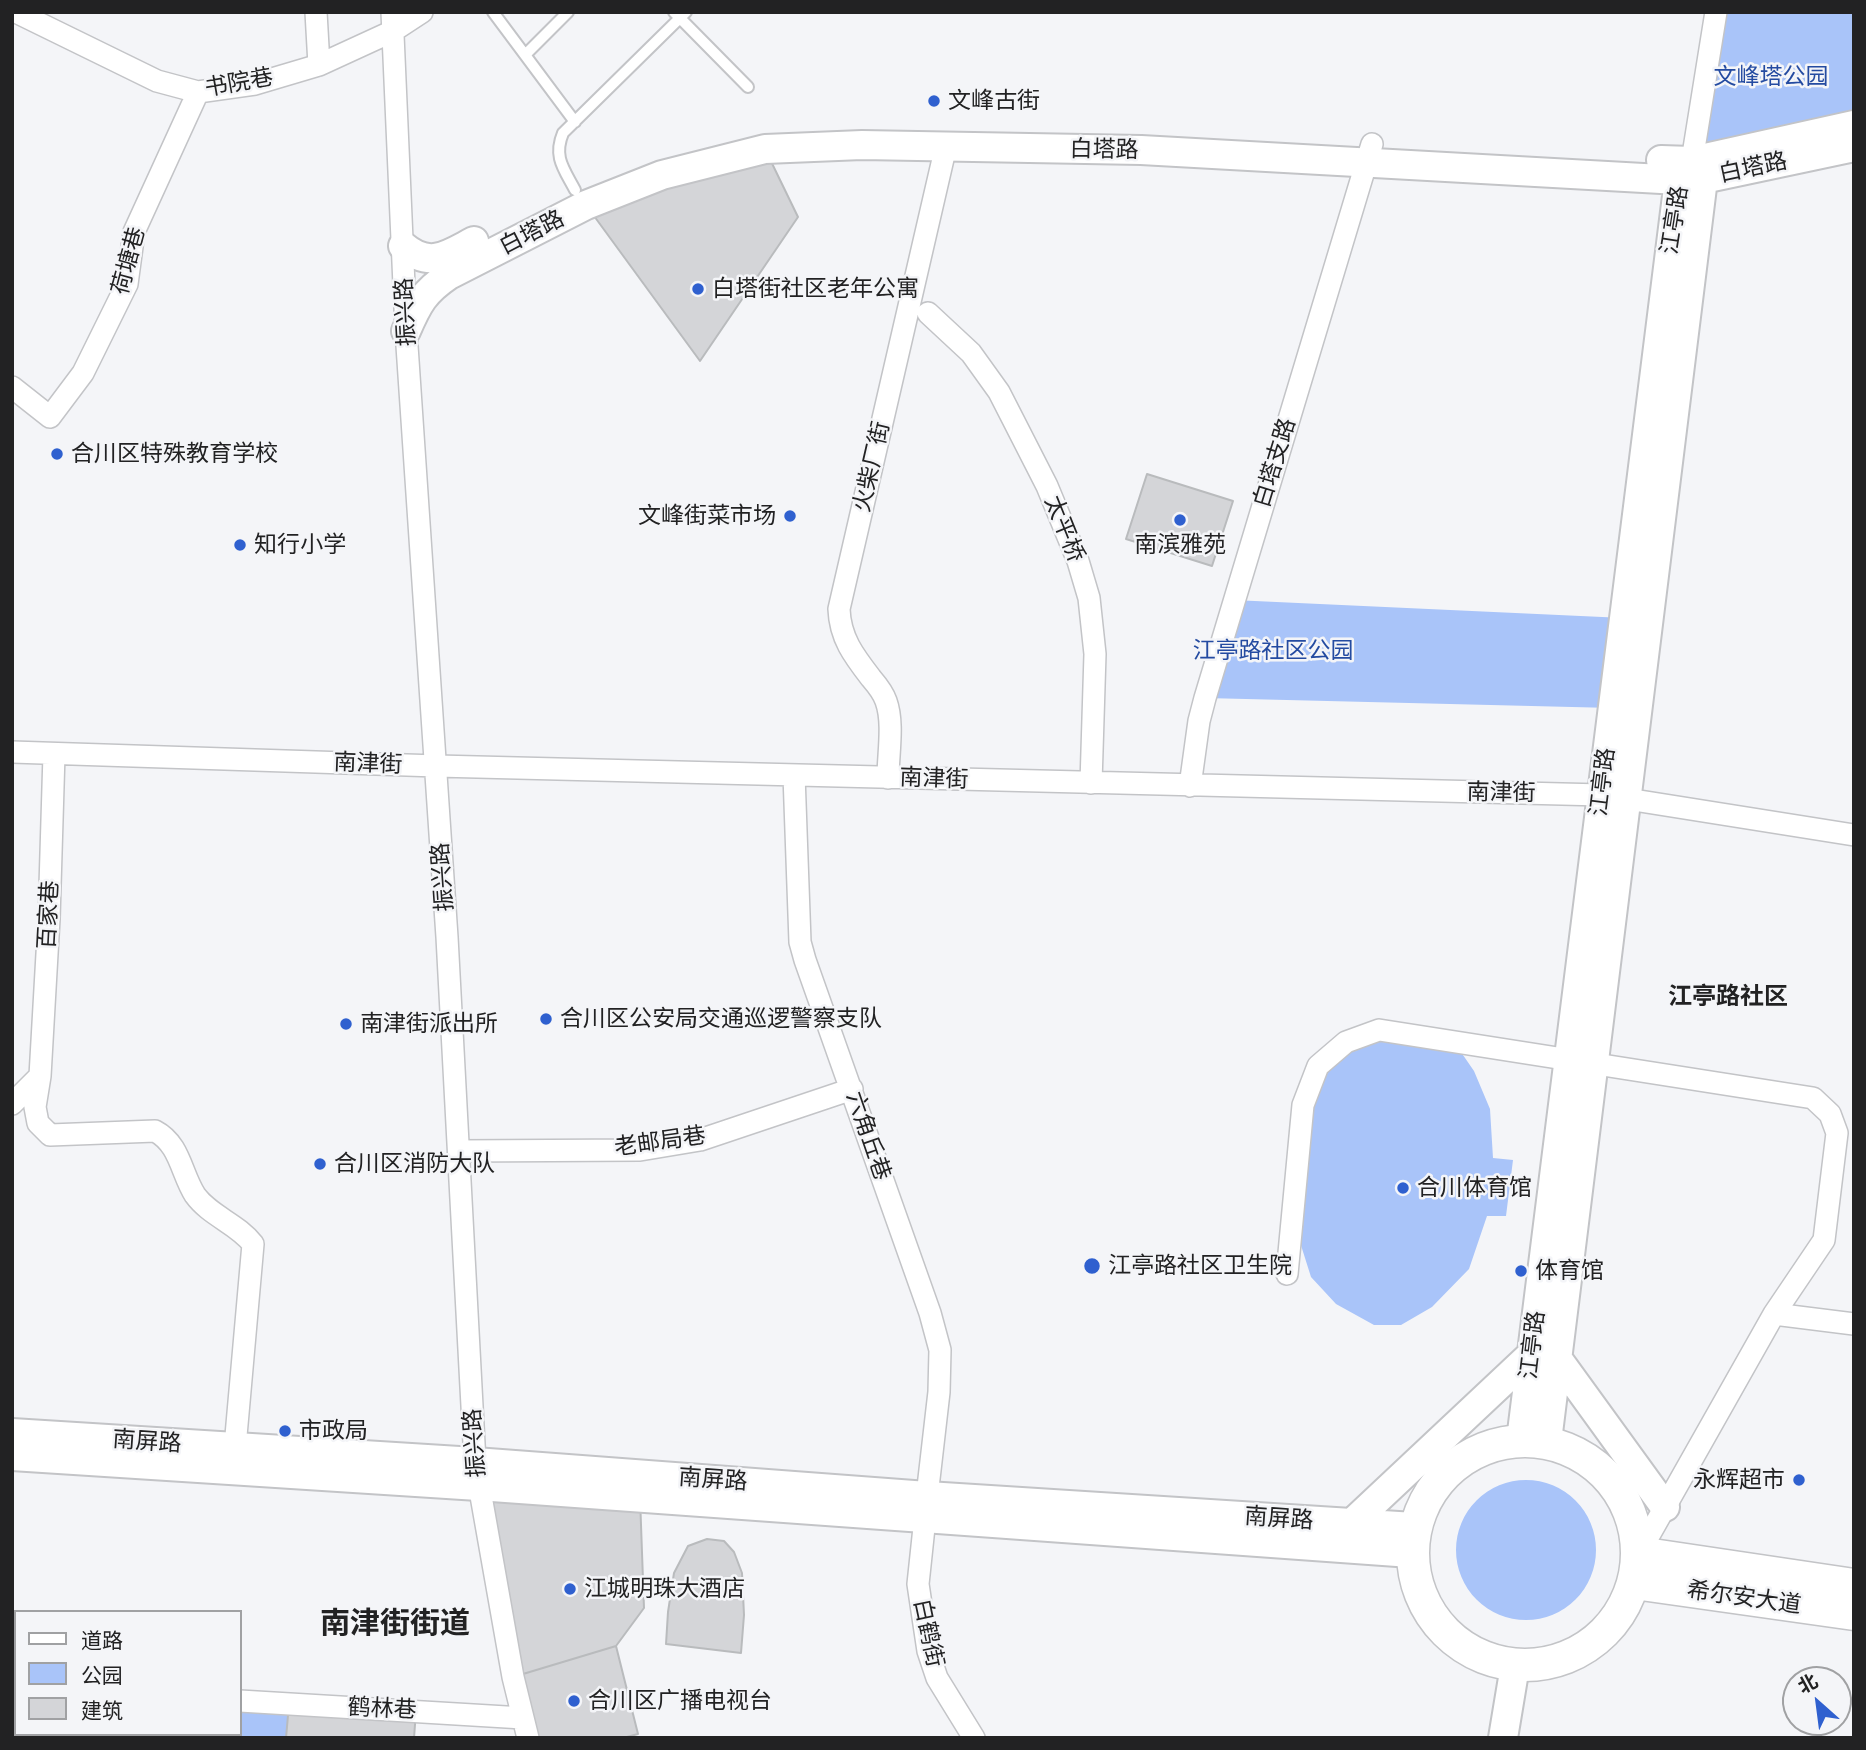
<!DOCTYPE html>
<meta charset="utf-8">
<style>
body{margin:0}
#map{position:relative;width:1866px;height:1750px;overflow:hidden;background:#f4f5f8;font-family:Montserrat,"Noto Sans SC",sans-serif}
canvas{display:block}
.frame{position:absolute;inset:0;border:14px solid #222223;pointer-events:none}
.legend{position:absolute;left:14px;top:1610px;width:228px;height:126px;box-sizing:border-box;background:#f4f5f8;border:2px solid #a0a1a3;margin:0;padding:9px 12px;list-style:none;font-size:21px;color:#222223}
.legend li{display:flex;align-items:center;gap:14px;height:35px}
.legend b{width:35px;border:2px solid #a0a1a3}
.north{position:absolute;left:1782px;top:1666px;width:70px;height:70px;box-sizing:border-box;background:#f4f5f8;border:2px solid #a0a1a3;border-radius:50%;rotate:332deg;font-size:19px;font-weight:700;line-height:28px;text-align:center;color:#222223}
.north::after{content:'';display:block;margin:auto;width:24px;height:32px;background:#2f60cf;clip-path:polygon(50% 0,100% 100%,50% 72%,0 100%)}
</style>
<div id="map">
<canvas width="1866" height="1750"></canvas>
<div class="frame"></div>
<ul class="legend">
<li><b style="height:9px;background:#fff"></b>道路</li>
<li><b style="height:19px;background:#a9c4f9"></b>公园</li>
<li><b style="height:19px;background:#d4d5d8"></b>建筑</li>
</ul>
<div class="north">北</div>
</div>
<script>
const ctx = document.querySelector('canvas').getContext('2d');
ctx.lineJoin = 'round';
function paint(path, color) {
  ctx.fillStyle = color;
  ctx.fill(path, 'evenodd');
}
function trace(path, color, width, dash) {
  ctx.strokeStyle = color;
  ctx.lineWidth = width;
  ctx.lineCap = dash ? 'butt' : 'round';
  ctx.setLineDash(dash || []);
  ctx.stroke(path);
}
function drawText(font, color, halo, rows, align = 'center') {
  ctx.font = font + ' Montserrat,"Noto Sans SC",sans-serif';
  ctx.lineWidth = 5;
  ctx.setLineDash([]);
  ctx.textBaseline = 'middle';
  ctx.strokeStyle = halo;
  ctx.fillStyle = color;
  for (const [text, x, y, turn = 0] of rows) {
    ctx.save();
    ctx.translate(x, y);
    ctx.rotate((+turn || 0) * Math.PI / 180);
    ctx.textAlign = isNaN(turn) ? turn : align;
    if (halo) ctx.strokeText(text, 0, 0);
    ctx.fillText(text, 0, 0);
    ctx.restore();
  }
}
const green = new Path2D(`
 M1715 12H1854V125L1692 161Z
 M1233 600 1624 618 1613 708 1205 698Z
 M1379 1030 1454 1042 1474 1071 1490 1109 1493 1158 1513 1160 1506 1216H1487L1469 1269 1432 1307 1401 1325H1374L1336 1304 1311 1277 1293 1220 1318 1066Z
 M1456 1550a70 70 0 1 1 140 0a70 70 0 1 1-140 0Z
 M240 1701 289 1704 286 1738H181L182 1734H240Z`);
const building = new Path2D(`
 M765 149 798 217 700 361 586 205Z
 M1147 474 1233 501 1212 566 1126 539Z
 M478 1486 640 1497 644 1608 616 1646 513 1677Z
 M707 1539 724 1541 734 1552 742 1573 744 1615 741 1653 666 1644 668 1612 674 1573 688 1546Z
 M616 1646 638 1734 623 1738H528L513 1677Z
 M289 1704 416 1711 414 1738H286Z`);
const lane = new Path2D(`
 M493 12 575 122
 M674 12 748 87
 M525 55 568 12
 M575 190C564 169 553 157 563 133L686 12`);
const street = new Path2D(`
 M16 12 157 81 198 92 255 84 319 65 393 31 422 12
 M316 12 319 65
 M392 12 406 331 447 937 475 1462 513 1677 528 1738
 M1692 161 1716 12
 M928 313 971 353 999 392 1047 486 1078 561 1089 598 1095 654 1091 783
 M12 387 50 417 83 373 127 284 134 232 198 92
 M12 752 437 766 1602 795 1854 835
 M54 754 49 919 40 1076 35 1107 38 1123 50 1135 155 1131C180 1144 181 1173 195 1195 210 1216 238 1224 253 1244L235 1447
 M794 775 800 942 805 960 930 1313 940 1350 939 1392 927 1496
 M888 778C888 754 894 723 886 701 883 692 877 685 871 678 854 656 840 638 839 609L946 146
 M1190 786 1199 721 1205 698 1372 144
 M12 1104 40 1076
 M460 1151 640 1150 700 1140 852 1089
 M1287 1274 1303 1105 1318 1066 1346 1042 1379 1030 1813 1098 1830 1114 1837 1133 1824 1240 1774 1314 1639 1553
 M1774 1314 1854 1324
 M925 1518 918 1584 928 1651 937 1678 974 1738
 M12 1689 16 1690
 M240 1701 523 1718`);
const secondary = new Path2D(`
 M1661 160 1692 161 1854 125
 M403 246C430 269 447 255 474 241
 M406 331C418 303 424 292 449 275L586 205 662 175 765 149 862 145 1141 150 1679 180 1703 179 1854 147
 M1557 1358 1665 1507
 M12 1433 475 1462 927 1496 1414 1527
 M1521 1440 1679 180 1690 164
 M1547 1441 1703 179 1693 164
 M12 1456 478 1486 1411 1553
 M1351 1524 1531 1355
 M1503 1738 1515 1666`);
const primary = new Path2D(`
 M1413 1553a112 112 0 1 1 224 0a112 112 0 1 1-224 0Z
 M1639 1553 1854 1585
 M1634 1583 1854 1614`);
const markers = [
 [934,101,7,"#2f60cf"],
 [698,289,7,"#2f60cf"],
 [57,454,7,"#2f60cf"],
 [790,516,7,"#2f60cf"],
 [1180,520,7,"#2f60cf"],
 [240,545,7,"#2f60cf"],
 [546,1019,7,"#2f60cf"],
 [346,1024,7,"#2f60cf"],
 [320,1164,7,"#2f60cf"],
 [1403,1188,7,"#2f60cf"],
 [1092,1266,9,"#2f60cf"],
 [1521,1271,7,"#2f60cf"],
 [285,1431,7,"#2f60cf"],
 [1799,1480,7,"#2f60cf"],
 [570,1589,7,"#2f60cf"],
 [574,1701,7,"#2f60cf"]
];
const parkNames = [
 ["文峰塔公园",1771,77],
 ["江亭路社区公园",1273,651]
];
const streetNames = [
 ["书院巷",239,83,-10],
 ["白塔路",1104,150,1],
 ["白塔路",1753,168,-12],
 ["江亭路",1675,220,-81],
 ["白塔路",532,233,-27],
 ["荷塘巷",129,261,-75],
 ["振兴路",406,312,-93],
 ["白塔支路",1275,463,-73],
 ["火柴厂街",872,467,-77],
 ["太平桥",1064,529,68],
 ["南津街",368,764,2],
 ["南津街",934,779,2],
 ["江亭路",1603,782,-83],
 ["南津街",1501,793,1],
 ["振兴路",443,877,-94],
 ["百家巷",49,915,-87],
 ["六角丘巷",868,1136,71],
 ["老邮局巷",660,1142,-8],
 ["江亭路",1533,1345,-83],
 ["南屏路",147,1442,4],
 ["振兴路",475,1443,-94],
 ["南屏路",713,1480,4],
 ["南屏路",1279,1519,4],
 ["希尔安大道",1744,1598,8],
 ["白鹤街",928,1633,78],
 ["鹤林巷",382,1709,3]
];
const poiNames = [
 ["文峰古街",948,101],
 ["白塔街社区老年公寓",712,289],
 ["合川区特殊教育学校",71,454],
 ["文峰街菜市场",776,516,"right"],
 ["知行小学",254,545],
 ["南滨雅苑",1180,545,"center"],
 ["合川区公安局交通巡逻警察支队",560,1019],
 ["南津街派出所",360,1024],
 ["合川区消防大队",334,1164],
 ["合川体育馆",1417,1188],
 ["江亭路社区卫生院",1108,1266],
 ["体育馆",1535,1271],
 ["市政局",299,1431],
 ["永辉超市",1785,1480,"right"],
 ["江城明珠大酒店",584,1589],
 ["合川区广播电视台",588,1701]
];
const neighbourhoodNames = [
 ["江亭路社区",1728,997]
];
const districtNames = [
 ["南津街街道",395,1624]
];
paint(green, '#a9c4f9');
paint(building, '#d4d5d8');
trace(building, '#b9bbbd', 2);
trace(lane, '#c3c4c7', 14);
trace(street, '#c3c4c7', 24);
trace(secondary, '#c3c4c7', 32);
trace(primary, '#c3c4c7', 35);
trace(lane, '#fff', 10);
trace(street, '#fff', 21);
trace(secondary, '#fff', 28);
trace(primary, '#fff', 32);
for (const [x, y, r, color] of markers) {
  const dot = new Path2D();
  dot.arc(x, y, r, 0, 2 * Math.PI);
  ctx.fillStyle = color;
  ctx.fill(dot);
  trace(dot, '#f4f5f8', 2.5);
}
drawText('23px', '#244ba1', '#f4f5f8', parkNames);
drawText('23px', '#222223', '#f4f5f8', streetNames);
drawText('23px', '#222223', '#f4f5f8', poiNames, 'left');
drawText('bold 24px', '#222223', '#f4f5f8', neighbourhoodNames);
drawText('bold 30px', '#222223', '#f4f5f8', districtNames);
</script>
